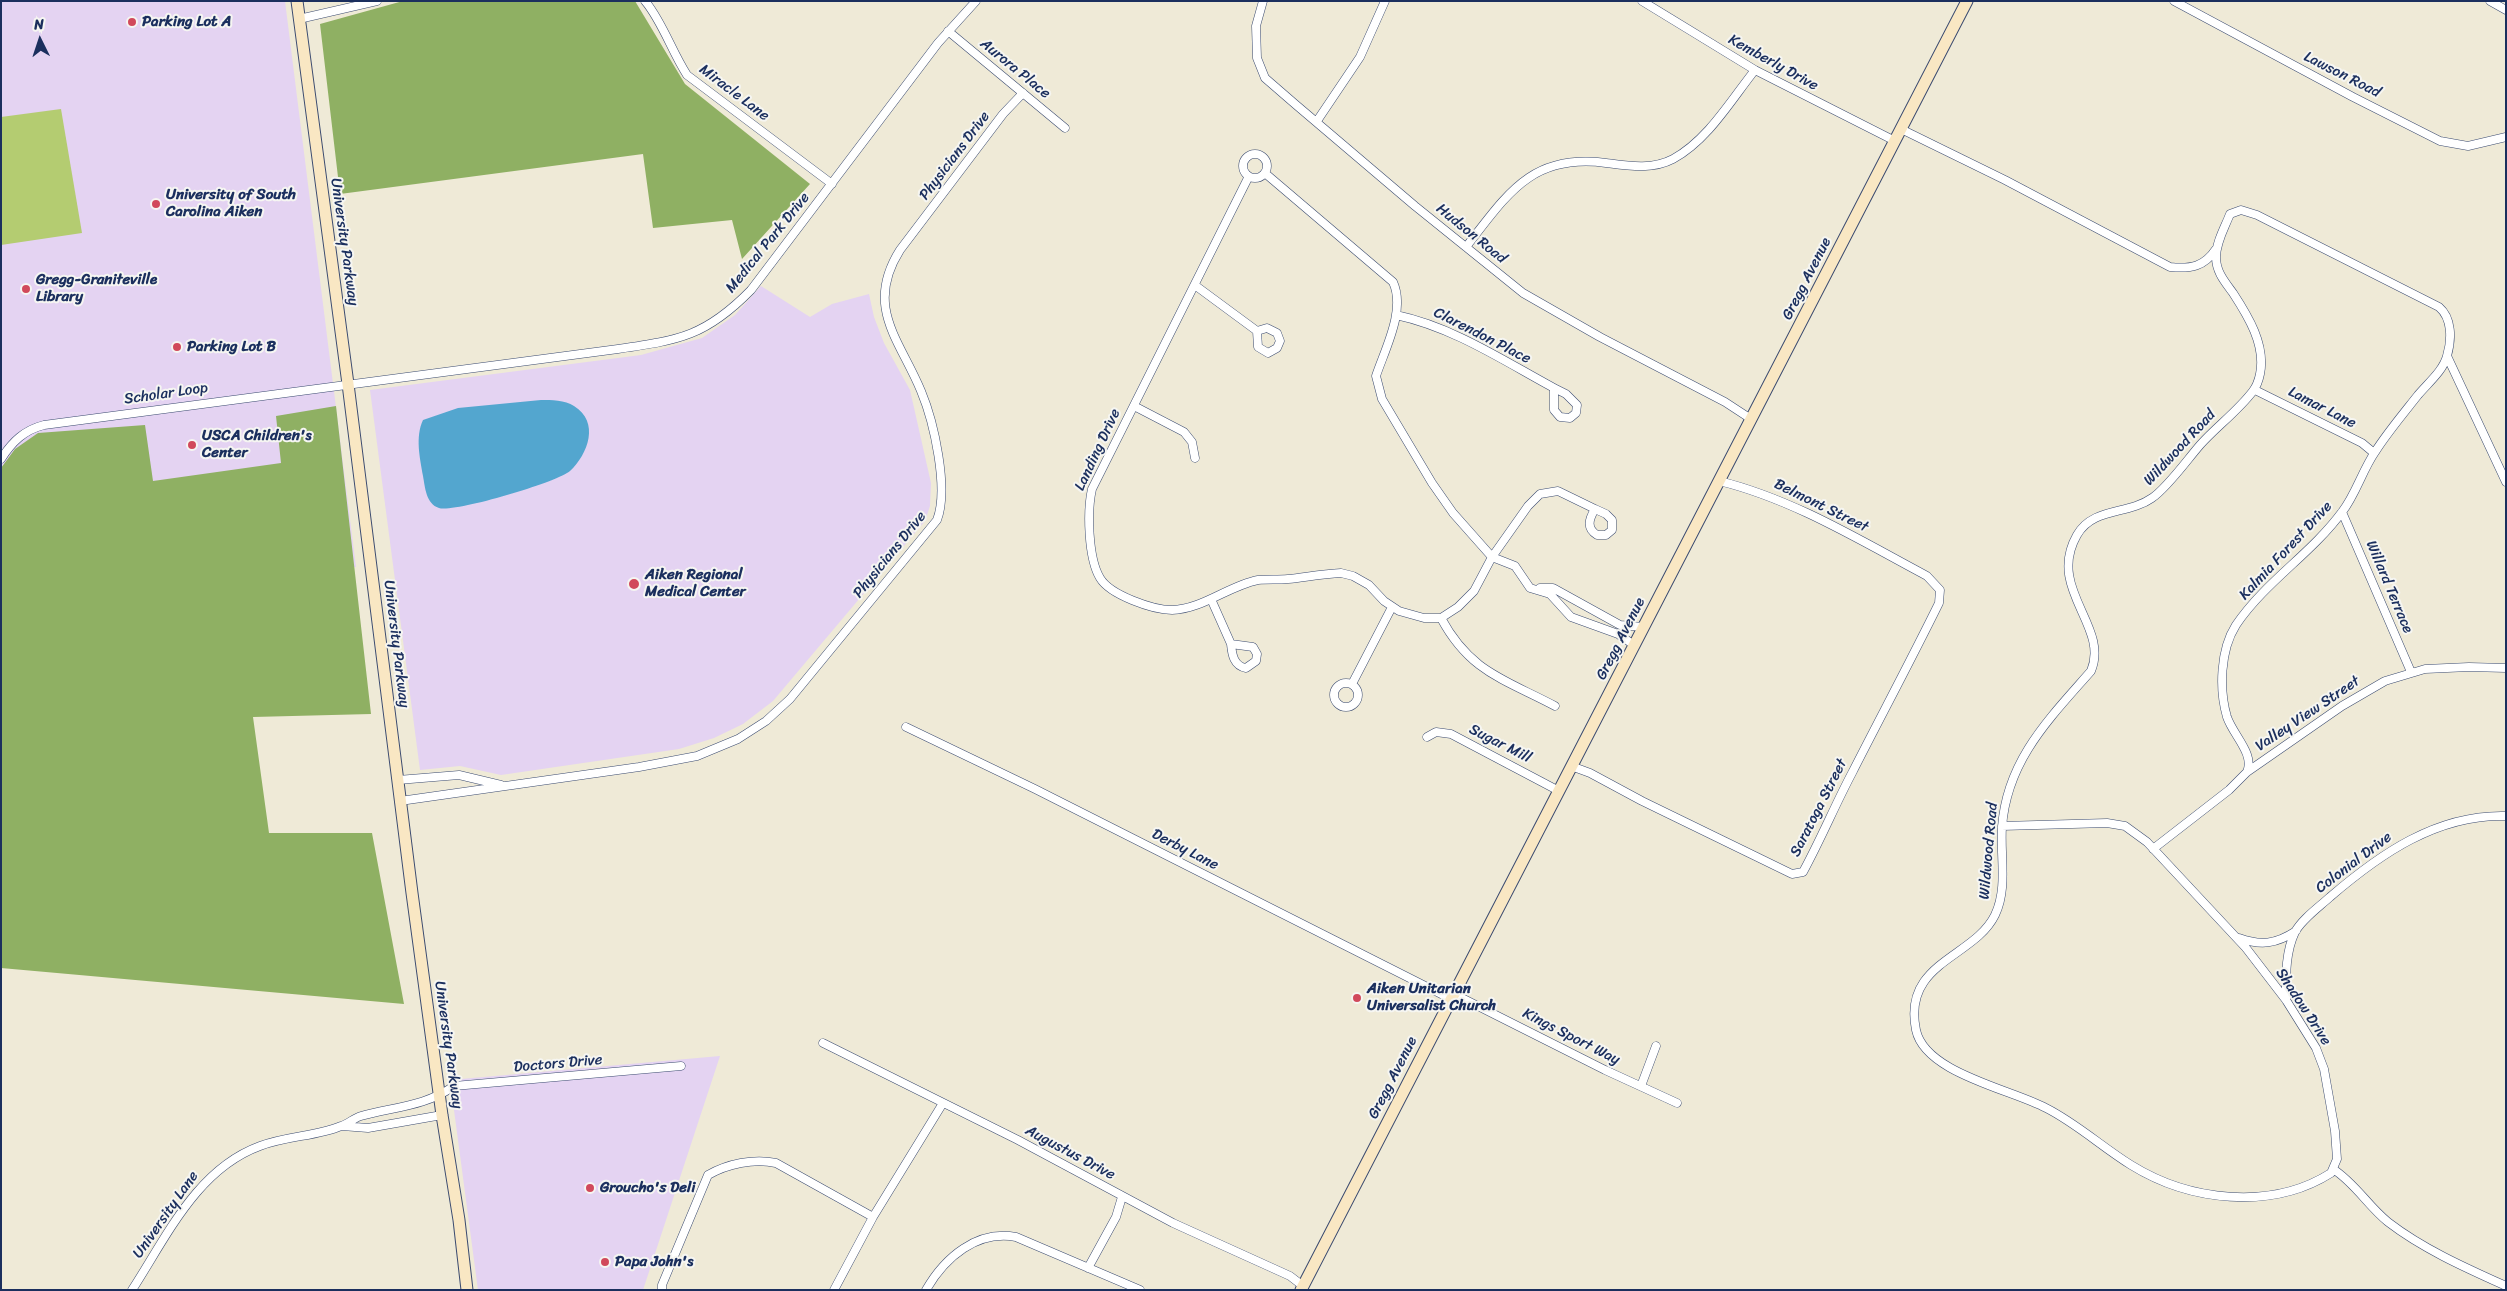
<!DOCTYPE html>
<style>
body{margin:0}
#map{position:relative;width:2507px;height:1291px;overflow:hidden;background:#efead7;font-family:Sriracha,sans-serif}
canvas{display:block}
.frame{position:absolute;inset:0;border:2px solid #1b2f5e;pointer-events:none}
.north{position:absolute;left:15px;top:15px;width:50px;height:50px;-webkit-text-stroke:4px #f6f6f2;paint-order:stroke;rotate:356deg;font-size:14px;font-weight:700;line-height:20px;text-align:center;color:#1b2f5e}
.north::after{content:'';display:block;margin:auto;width:18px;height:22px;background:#1b2f5e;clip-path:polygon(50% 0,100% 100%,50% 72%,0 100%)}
</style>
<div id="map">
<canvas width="2507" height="1291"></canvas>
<div class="frame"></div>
<div class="north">N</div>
</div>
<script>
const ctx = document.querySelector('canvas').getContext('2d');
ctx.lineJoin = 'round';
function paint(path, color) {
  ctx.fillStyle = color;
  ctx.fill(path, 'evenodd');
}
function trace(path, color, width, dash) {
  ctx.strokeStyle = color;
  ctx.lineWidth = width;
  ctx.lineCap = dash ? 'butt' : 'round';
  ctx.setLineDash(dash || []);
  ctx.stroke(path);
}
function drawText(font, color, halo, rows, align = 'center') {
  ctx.font = font + ' Sriracha,sans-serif';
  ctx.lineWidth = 4;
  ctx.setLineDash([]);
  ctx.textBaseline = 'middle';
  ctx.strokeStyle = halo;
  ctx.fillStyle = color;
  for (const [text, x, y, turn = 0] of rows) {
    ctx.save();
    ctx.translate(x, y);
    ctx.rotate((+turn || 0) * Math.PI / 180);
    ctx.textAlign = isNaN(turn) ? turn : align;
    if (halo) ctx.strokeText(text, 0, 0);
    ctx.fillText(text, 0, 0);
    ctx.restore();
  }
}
const built = new Path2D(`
 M1 1H285L356 567 113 573 1 782Z
 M761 286 810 317 832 304 869 294 874 317 884 343 910 390 931 483 930 506 925 521 773 701 743 724 714 738 679 749 501 775 460 766 420 770 370 390 641 355 702 338 735 315Z
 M720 1056 643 1290H478L450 1080Z`);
const green = new Path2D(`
 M61 109 82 233 1 245V117Z`);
const forest = new Path2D(`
 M403 1H635L685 84 810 184 742 259 732 220 653 228 643 154 340 194 320 24Z
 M336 406 371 714 253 717 269 833H372L404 1004 1 968V468L15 449 38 433 145 425 153 481 281 463 276 416Z`);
const water = new Path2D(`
 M541 400C551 400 565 400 574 406 600 422 588 454 570 471 558 482 454 513 439 508 426 504 425 487 423 476 420 458 415 437 423 420L458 408Z`);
const street = new Path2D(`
 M645 1C662 21 672 52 687 75L832 184
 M1263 1 1256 26 1257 58 1265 78 1295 104 1415 206 1523 293 1600 337 1725 402 1751 419
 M1642 1 1755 70 1895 141
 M2174 1 2353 97 2440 141 2468 146 2506 137
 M2490 1 2506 10
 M299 19 377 1
 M948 31 1065 128
 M1317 121 1360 57 1385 1
 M1901 129 2005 180 2170 267C2191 269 2204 267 2216 249
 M1243 166a12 12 0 1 1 24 0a12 12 0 1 1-24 0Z
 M1266 174 1393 282C1406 310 1385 349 1376 376L1382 399 1432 483 1453 513 1492 557 1515 566 1530 588 1550 594 1571 617 1618 634 1634 645
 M1248 178 1092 489C1087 511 1088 558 1100 578 1110 595 1153 610 1172 610 1203 609 1228 586 1258 580 1268 579 1278 580 1288 579 1306 577 1323 574 1341 573L1353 576 1369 585 1384 601 1399 611 1424 618H1441L1458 607 1474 591 1492 557 1528 506 1540 494 1558 491 1595 509
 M1466 247C1507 195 1531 153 1606 163 1629 166 1652 170 1673 159 1708 140 1731 100 1755 70
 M1196 286 1257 331
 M1396 315C1453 327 1504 361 1554 388
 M1267 328 1277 333 1280 341 1277 348 1268 353 1258 347 1257 331Z
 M2447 356 2506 482
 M1554 388 1566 394 1577 405 1576 413 1570 418 1560 417 1554 410Z
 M2255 390 2362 443 2374 453
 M1134 406 1184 432 1192 442 1195 458
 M1 459C12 442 24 430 44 425L618 349C680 340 706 336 751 290L938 43 976 1
 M1595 509 1606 514 1612 520V530L1606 535H1597C1586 528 1589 519 1595 509Z
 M2342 512 2411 672
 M1540 588H1553L1620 625 1643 627
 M1211 599 1231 644
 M1441 618C1470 672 1504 679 1555 706
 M1231 644 1253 647 1257 654 1256 661 1246 668C1234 666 1232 655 1231 644Z
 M1334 695a12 12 0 1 1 24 0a12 12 0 1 1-24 0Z
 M1352 684 1392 607
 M906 727 1035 789 1451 999
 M1427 737 1436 732 1451 734 1559 791
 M1571 766 1590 773 1642 801 1792 874 1803 872C1821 839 1835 805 1852 773 1881 716 1911 660 1939 603L1940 590 1927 576C1861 541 1793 499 1719 481
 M398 780 459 775 501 785
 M400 801 639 767 697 756 738 739 766 721 790 699 937 520C949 489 934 422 921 391 900 340 864 307 900 250L1003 114 1023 93
 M2002 826 2107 823 2125 826 2147 842 2246 948 2286 1000 2316 1048 2324 1069 2335 1131 2337 1159 2331 1173C2271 1211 2189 1201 2131 1165 2102 1147 2076 1123 2046 1108 2010 1089 1925 1073 1916 1030 1902 962 1974 958 1995 915 2008 888 2000 856 2002 827 2007 760 2049 719 2091 671 2110 626 2046 589 2077 535 2093 507 2128 515 2152 498 2167 488 2187 460 2200 445 2217 426 2238 411 2253 391 2256 387 2259 379 2260 374 2266 345 2248 316 2233 293 2225 282 2216 272 2216 257 2216 242 2225 227 2230 214L2241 210 2257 215 2439 307C2452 318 2452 339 2447 356 2443 371 2428 383 2418 395 2403 414 2387 433 2375 452 2362 471 2356 494 2342 512 2311 554 2265 582 2236 625 2220 650 2219 690 2227 717 2233 735 2255 754 2247 772
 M2153 849 2229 790 2247 772 2342 706 2385 681 2425 669 2469 667 2506 668
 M2239 938C2261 946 2276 944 2296 931
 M1454 994 1605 1070 1677 1103
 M2286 1000C2286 977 2285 953 2295 932 2302 919 2319 907 2330 897 2380 854 2437 814 2506 816
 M823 1043 1018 1140 1173 1223 1290 1276 1303 1286
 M1641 1086 1656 1046
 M342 1126 368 1128 442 1115
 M2333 1169C2355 1183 2368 1206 2388 1222 2423 1249 2466 1268 2506 1286
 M1088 1268 1116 1217 1122 1197
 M132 1290C167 1236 197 1169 260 1146 286 1136 318 1136 341 1126 348 1124 354 1118 361 1116 394 1107 426 1106 454 1086L681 1066
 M662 1290V1285L708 1175C727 1164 754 1158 776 1163L873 1217
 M834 1290 873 1217 943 1103
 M926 1290C945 1257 977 1230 1016 1237L1140 1290`);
const secondary = new Path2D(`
 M297 1 348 384 412 893 442 1115 459 1220 467 1290
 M1301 1290 1967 1`);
const markers = [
 [132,22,5,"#d1495b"],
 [156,204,5,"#d1495b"],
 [26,289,5,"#d1495b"],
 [177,347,5,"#d1495b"],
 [192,445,5,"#d1495b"],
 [634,584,6,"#d1495b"],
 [1357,998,5,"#d1495b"],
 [590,1188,5,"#d1495b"],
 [605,1262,5,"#d1495b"]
];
const poiNames = [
 ["Parking Lot A",142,22],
 ["University of South",166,195],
 ["Carolina Aiken",166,212],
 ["Gregg-Graniteville",36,280],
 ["Library",36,297],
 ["Parking Lot B",187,347],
 ["USCA Children's",202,436],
 ["Center",202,453],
 ["Aiken Regional",645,575],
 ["Medical Center",645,592],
 ["Aiken Unitarian",1367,989],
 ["Universalist Church",1367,1006],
 ["Groucho's Deli",600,1188],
 ["Papa John's",615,1262]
];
const streetNames = [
 ["Kemberly Drive",1773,63,29],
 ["Aurora Place",1015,69,39],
 ["Lawson Road",2342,75,27],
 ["Miracle Lane",734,93,37],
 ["Physicians Drive",955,156,-53],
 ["Hudson Road",1471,234,39],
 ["University Parkway",344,242,82],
 ["Medical Park Drive",768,243,-51],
 ["Gregg Avenue",1807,279,-63],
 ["Clarendon Place",1482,336,27],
 ["Scholar Loop",166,394,-8],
 ["Lamar Lane",2322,408,27],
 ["Wildwood Road",2180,448,-47],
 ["Landing Drive",1098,450,-65],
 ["Belmont Street",1821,506,26],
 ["Kalmia Forest Drive",2286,551,-47],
 ["Physicians Drive",890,555,-51],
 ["Willard Terrace",2389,587,67],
 ["Gregg Avenue",1621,639,-63],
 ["University Parkway",396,644,83],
 ["Valley View Street",2308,714,-34],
 ["Sugar Mill",1500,744,27],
 ["Saratoga Street",1819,808,-63],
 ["Derby Lane",1185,850,27],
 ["Wildwood Road",1989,851,-85],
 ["Colonial Drive",2354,863,-37],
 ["Shadow Drive",2303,1007,57],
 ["Kings Sport Way",1571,1037,27],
 ["University Parkway",448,1045,82],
 ["Doctors Drive",558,1064,-5],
 ["Gregg Avenue",1393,1078,-63],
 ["Augustus Drive",1070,1153,28],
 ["University Lane",166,1215,-55]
];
paint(built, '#e4d3f2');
paint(green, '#b4cc71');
paint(forest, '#8fb063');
paint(water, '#53a6cf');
trace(street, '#3b4b70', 9);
trace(secondary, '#3b4b70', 13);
trace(street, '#fff', 8);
trace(secondary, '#f9e7c3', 11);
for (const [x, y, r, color] of markers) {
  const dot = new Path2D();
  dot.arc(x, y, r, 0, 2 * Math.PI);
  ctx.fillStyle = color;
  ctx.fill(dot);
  trace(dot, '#f6f6f2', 2);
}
drawText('bold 15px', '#1b2f5e', '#f6f6f2', poiNames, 'left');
drawText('15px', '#1b2f5e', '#f6f6f2', streetNames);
</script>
